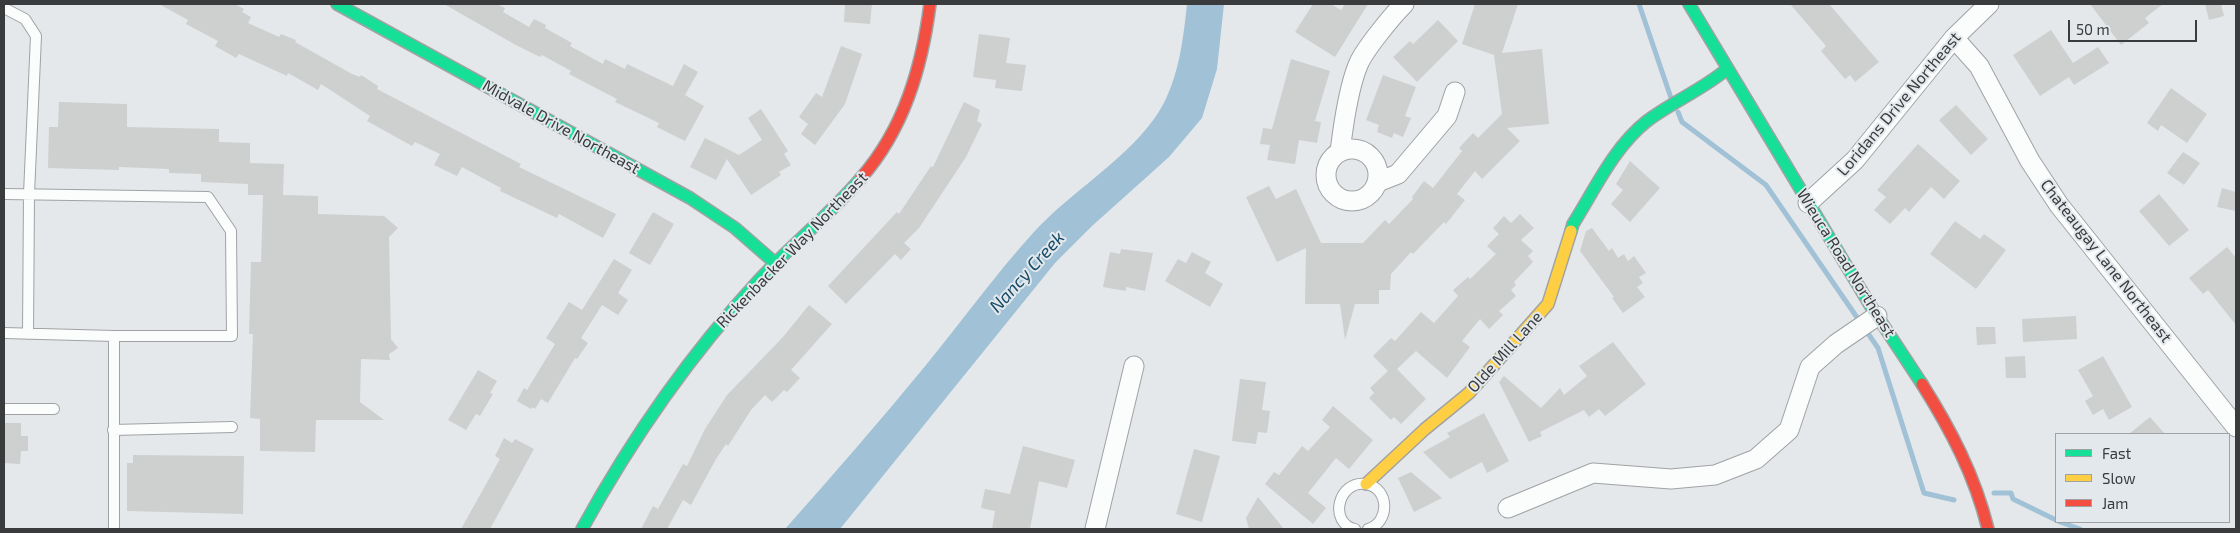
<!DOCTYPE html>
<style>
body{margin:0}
#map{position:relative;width:2240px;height:533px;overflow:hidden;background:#e5e8ea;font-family:"Exo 2",sans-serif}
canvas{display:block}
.frame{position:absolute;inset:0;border:5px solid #393b3c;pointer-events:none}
.legend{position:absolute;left:2055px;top:433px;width:175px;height:90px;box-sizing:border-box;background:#e3e8ec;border:1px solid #9fa3a6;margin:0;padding:6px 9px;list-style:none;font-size:15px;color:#393b3c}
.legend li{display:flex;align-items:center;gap:10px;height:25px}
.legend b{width:25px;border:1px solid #9fa3a6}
.scale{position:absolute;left:2068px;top:20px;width:129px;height:22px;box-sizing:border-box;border:2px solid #393b3c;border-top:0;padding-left:6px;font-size:15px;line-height:18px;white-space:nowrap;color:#393b3c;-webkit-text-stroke:4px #e3e8ec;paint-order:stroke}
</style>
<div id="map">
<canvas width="2240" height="533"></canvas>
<div class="frame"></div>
<ul class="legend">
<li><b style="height:6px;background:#16e098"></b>Fast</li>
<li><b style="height:6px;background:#ffcf43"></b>Slow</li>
<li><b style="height:6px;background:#f24e42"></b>Jam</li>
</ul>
<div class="scale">50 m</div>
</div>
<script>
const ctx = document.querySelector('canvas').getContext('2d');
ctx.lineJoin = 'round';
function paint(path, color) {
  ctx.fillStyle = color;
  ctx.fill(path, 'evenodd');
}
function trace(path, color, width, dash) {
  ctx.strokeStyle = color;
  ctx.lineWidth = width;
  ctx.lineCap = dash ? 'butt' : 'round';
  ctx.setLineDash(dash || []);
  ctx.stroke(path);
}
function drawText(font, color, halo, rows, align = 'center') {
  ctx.font = font + ' "Exo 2",sans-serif';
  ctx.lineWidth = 4;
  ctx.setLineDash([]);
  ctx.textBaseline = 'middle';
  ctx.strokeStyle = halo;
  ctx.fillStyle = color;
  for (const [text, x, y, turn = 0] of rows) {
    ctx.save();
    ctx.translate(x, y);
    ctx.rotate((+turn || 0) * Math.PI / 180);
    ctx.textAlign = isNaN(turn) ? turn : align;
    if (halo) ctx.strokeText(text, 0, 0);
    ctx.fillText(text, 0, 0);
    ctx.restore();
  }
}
const water = new Path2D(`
 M1187 4H1224L1217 69 1202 118 1169 157 1092 226 1055 263 840 529H785C833 475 880 421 926 365 961 322 995 275 1033 233 1070 192 1121 164 1154 119 1178 86 1183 42 1187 4Z`);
const stream = new Path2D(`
 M1639 4 1671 98
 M1678 112 1682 122 1766 185 1878 348 1924 493 1954 500
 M1994 493H2011L2013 499 2056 520
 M2060 522 2080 529`);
const building = new Path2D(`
 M159 4H235L244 9 242 12 251 17 248 23 279 37 281 34 296 40 295 42 352 74 360 77 361 75 378 86 377 89 521 164 519 167 616 214 603 238 559 214 557 218 500 191 501 188 462 167 457 176 434 165 440 154 415 142 412 146 367 121 370 116 321 84 318 90 288 73 287 76 239 54 236 58 215 46 218 41 186 24 188 20Z
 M444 4H497L505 8 503 12 529 27 534 19 546 25 545 28 572 43 570 46 603 64 605 59 625 69 627 64 673 86 684 64 698 72 685 95 704 106 685 141 657 127 659 123 615 102 617 99 569 74 571 71 542 55 540 57 514 44Z
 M845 4H872L870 24 844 22Z
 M1313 4H1331L1341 10 1345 4H1368L1335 57 1295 32Z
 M1475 4H1518L1502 53 1542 49 1549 124 1507 128 1520 141 1482 179 1475 171 1457 194 1465 200 1446 224 1444 222 1413 254 1411 252 1391 274 1390 290H1379V304H1355L1345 340 1340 304H1305L1306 248 1277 262 1246 197 1269 186 1276 199 1296 189 1321 243H1363L1385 220 1389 224 1413 199 1412 197 1424 181 1433 188 1462 151 1459 148 1473 133 1478 138 1502 114 1494 55 1462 44Z
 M1790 4H1829L1879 62 1855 82 1850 75 1845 79 1821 51 1826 46Z
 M2090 4H2163L2145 18 2149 23 2121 45Z
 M2205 4H2221L2224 16 2209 20Z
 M1438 20 1458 41 1417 82 1393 57 1410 41 1413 44Z
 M2051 30 2073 63 2098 47 2109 63 2074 85 2069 77 2040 96 2013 55Z
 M979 34 1010 38 1006 63 1026 65 1022 91 995 88 996 80 973 77Z
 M841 46 862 54 845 104 815 145 801 134 808 124 799 117 816 93 822 97Z
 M1291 59 1330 71 1315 121 1321 122 1317 143 1299 140 1295 164 1267 160 1270 145 1260 144 1263 128 1272 129Z
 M1383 75 1416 87 1405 116 1411 118 1403 137 1394 133 1392 138 1377 132 1379 125 1366 120Z
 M2171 88 2207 114 2187 143 2161 125 2158 131 2147 123Z
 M59 102 127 104V127L219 129V142L250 143V163L284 164 283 195 318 196V214L384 216 398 228 389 237 391 339 398 348 389 354 390 360 361 359 360 402 384 420H316L315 452 260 451V419L250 418 253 334H249L251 262H261L263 195H248V184L201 182V174L169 173V169L119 167V170L48 168 49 127H58Z
 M964 102 980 110 977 121 982 124 966 157 919 228 904 243 911 249 901 260 895 254 846 304 828 286 897 212 899 214 931 166 933 167Z
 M1956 105 1988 139 1971 155 1939 120Z
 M761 109 788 151 784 154 791 165 779 172 781 175 751 195 727 159 716 180 690 167 705 138 739 155 762 140 748 118Z
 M1918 144 1960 181 1944 199 1931 187 1909 212 1905 208 1890 224 1874 210 1886 197 1877 190Z
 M2183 152 2200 163 2184 185 2167 173Z
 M1630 161 1660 188 1630 222 1611 204 1623 190 1616 184Z
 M2222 188 2236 192V211L2217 207Z
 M2159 194 2189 230 2169 246 2139 211Z
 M653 212 674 224 650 265 629 253Z
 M1520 214 1534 228 1521 240 1533 251 1528 256 1533 262 1514 282 1516 285 1511 290 1516 296 1499 311 1503 315 1489 329 1480 319 1462 341 1470 347 1447 378 1416 351 1397 369 1426 399 1401 424 1394 417 1391 420 1369 398 1374 393 1370 388 1388 371 1373 356 1391 338 1395 341 1421 312 1434 323 1458 296 1453 290 1468 277 1470 279 1496 254 1487 246 1499 234 1493 228 1504 216 1511 223Z
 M1955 221 1980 239 1984 234 2006 250 1976 289 1930 254Z
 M1592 228 1609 251 1612 248 1618 258 1624 254 1628 261 1634 256 1646 273 1639 277 1643 283 1637 287 1645 297 1623 313 1612 298 1614 297 1580 251 1586 231Z
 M2227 247 2236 258V325L2208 290 2203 294 2189 278Z
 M1121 249 1153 253 1145 291 1126 287V291L1103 287 1110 252 1120 254Z
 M1192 252 1211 262 1205 273 1223 284 1210 307 1165 281 1178 259 1186 263Z
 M614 259 632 270 618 293 628 300 618 315 602 305 581 338 588 343 577 359 575 358 548 403 541 399 535 409 532 407 531 409 517 401 524 388 527 390 555 344 546 338 569 302 582 310Z
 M809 305 832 324 791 370 800 378 787 392 784 390 772 402 765 395 751 410 728 446 726 444 716 459 691 505 683 500 667 529H641L653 506 658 509 683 464 687 466 705 429 727 395 783 337Z
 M2076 316 2077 339 2023 342 2022 319Z
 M1976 327H1995L1996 344 1977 345Z
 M1613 342 1646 384 1605 416 1599 409 1589 417 1584 410 1540 432 1542 436 1529 442 1499 382 1504 376 1541 408 1560 388 1564 395 1587 376 1579 366Z
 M2025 356 2026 378H2006L2005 357Z
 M2103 356 2132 407 2109 420 2103 409 2093 415 2085 401 2093 396 2078 370Z
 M478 370 497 381 490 393 493 394 480 416 476 414 466 430 448 420Z
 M1240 379 1266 382 1262 410 1270 411 1267 433 1258 432 1256 444 1232 441Z
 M1333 406 1373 440 1349 469 1336 458 1308 493 1326 508 1313 524 1265 484 1274 472 1279 475 1302 446 1308 451 1330 427 1322 420Z
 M1484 413 1509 461 1487 473 1482 462 1450 479 1423 452 1450 437 1447 433Z
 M2150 417 2165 434H2129Z
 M4 423H21V436H28V451H21L20 464 4 463Z
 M504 438 512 443 515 439 534 449 490 529H461L500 459 495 456Z
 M1023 446 1075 460 1067 488 1039 481 1030 529H992L995 511 981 508 985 489 1010 494Z
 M1194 449 1220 456 1202 522 1176 514Z
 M133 455 244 456 243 514 127 511V463H133Z
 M1411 472 1442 498 1414 512 1398 478Z
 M1258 497 1284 529H1249L1246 518Z`);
const lane = new Path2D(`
 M4 8 25 19 36 36 29 194 28 334
 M4 194 208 197 231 231 232 336H114L4 333
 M4 409H54
 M113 430 232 427
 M114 529V336
 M1355 529C1328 523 1338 480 1366 484 1390 488 1390 523 1368 529`);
const street = new Path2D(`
 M1954 38 1979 66 2030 161 2059 205 2236 427
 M1326 175a26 26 0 1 1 52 0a26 26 0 1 1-52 0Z
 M1340 152C1343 127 1349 87 1358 65 1364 50 1392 16 1404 4
 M1378 182 1398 174 1447 116 1455 92
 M1808 203 1855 160 1954 38 1989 4
 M1508 508 1593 473 1671 479 1715 475 1756 459 1789 430 1810 367 1836 344 1877 316
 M1095 529 1134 366`);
const fast = new Path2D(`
 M337 4 690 198 735 228 775 263
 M1689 4 1870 305 1922 384
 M1571 231 1573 224C1595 189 1614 147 1647 121 1672 102 1702 90 1727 69
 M582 529C632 438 689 356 759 280 792 244 830 215 861 178`);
const slow = new Path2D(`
 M1366 484 1425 429 1469 393 1548 304 1571 231`);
const jam = new Path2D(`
 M861 178C904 129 922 67 930 4
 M1922 384C1951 430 1975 476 1988 529`);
const streetNames = [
 ["Loridans Drive Northeast",1899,104,-50],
 ["Midvale Drive Northeast",561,127,29],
 ["Rickenbacker Way Northeast",792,250,-46],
 ["Chateaugay Lane Northeast",2106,261,52],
 ["Wieuca Road Northeast",1846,263,58],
 ["Olde Mill Lane",1505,352,-48]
];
const waterNames = [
 ["Nancy Creek",1027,272,-48]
];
paint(water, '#a1c1d6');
trace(stream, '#a1c1d6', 5);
paint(building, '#cecfcf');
trace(lane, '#a0a2a4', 12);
trace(street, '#a0a2a4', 21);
trace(fast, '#a0a2a4', 14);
trace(slow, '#a0a2a4', 14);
trace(jam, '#a0a2a4', 14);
trace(lane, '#fbfcfc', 10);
trace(street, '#fbfcfc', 19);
trace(fast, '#16e098', 11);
trace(slow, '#ffcf43', 11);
trace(jam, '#f24e42', 11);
drawText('16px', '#393b3c', '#e3e8ec', streetNames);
drawText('italic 18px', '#164b69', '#e3e8ec', waterNames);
</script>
